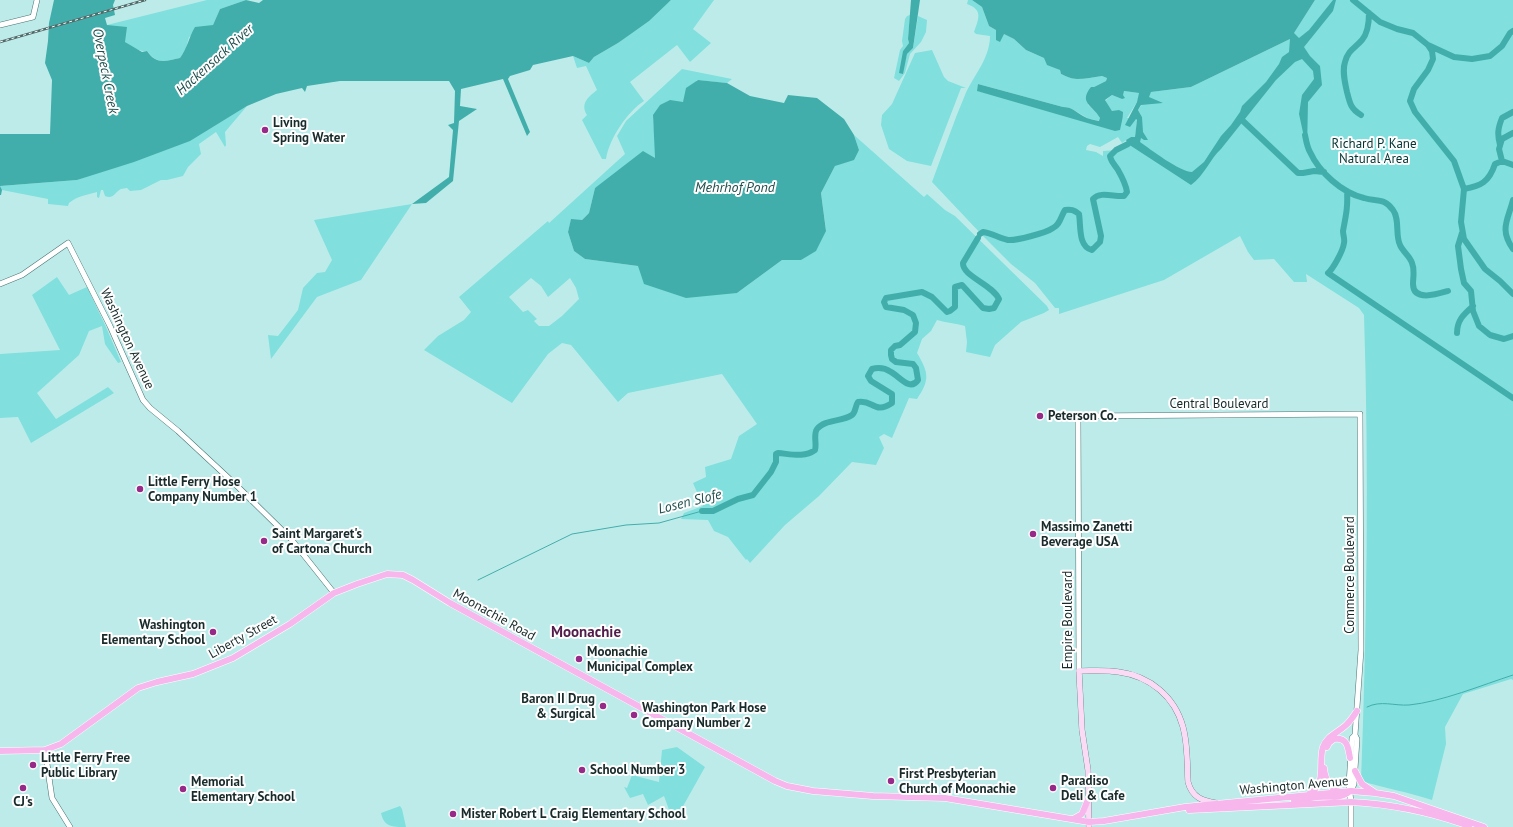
<!DOCTYPE html>
<style>
body{margin:0}
canvas{display:block;background:#bdebe9}
</style>
<canvas width="1513" height="827"></canvas>
<script>
const ctx = document.querySelector('canvas').getContext('2d');
ctx.lineJoin = 'round';
function paint(path, color) {
  ctx.fillStyle = color;
  ctx.fill(path, 'evenodd');
}
function trace(path, color, width, dash) {
  ctx.strokeStyle = color;
  ctx.lineWidth = width;
  ctx.lineCap = dash ? 'butt' : 'round';
  ctx.setLineDash(dash || []);
  ctx.stroke(path);
}
function drawText(font, color, halo, rows, align = 'center') {
  ctx.font = font + ' "PT Sans",sans-serif';
  ctx.lineWidth = 4;
  ctx.setLineDash([]);
  ctx.textBaseline = 'middle';
  ctx.strokeStyle = halo;
  ctx.fillStyle = color;
  for (const [text, x, y, turn = 0] of rows) {
    ctx.save();
    ctx.translate(x, y);
    ctx.rotate((+turn || 0) * Math.PI / 180);
    ctx.textAlign = isNaN(turn) ? turn : align;
    if (halo) ctx.strokeText(text, 0, 0);
    ctx.fillText(text, 0, 0);
    ctx.restore();
  }
}
const green = new Path2D(`
 M207 0H246L220 9 213 25 189 37 185 52 180 58C166 61 157 65 147 51 133 53 116 34 107 25Z
 M671 0H714L693 29 711 43 690 62 677 45 630 82 644 101C627 112 609 139 606 159H602L582 120 587 115C580 104 588 97 597 90L586 66 577 68 573 56 589 63 594 57 618 43Z
 M968 0H972L982 7 989 26 1014 39 1026 50 1044 58 1060 70 1061 74C1066 76 1072 79 1077 79 1086 79 1093 77 1102 76L1107 78 1106 81 1094 87 1088 105C1094 109 1101 114 1100 121 1095 120 1088 119 1084 116 1076 112 1072 107 1063 107L978 84V91L1120 128V123L1115 111H1112L1105 101 1112 95 1122 99 1123 91 1140 93 1137 102 1127 118H1136L1137 121 1135 138 1131 137 1122 143 1118 137 1100 147 1090 144 1087 146 1086 150 1096 152 1103 156V151L1116 150 1128 144 1140 141 1142 117 1138 110 1151 92 1191 87 1290 39 1315 0H1513V680L1511 679 1463 694 1445 727 1446 744 1432 800C1408 792 1384 788 1361 781 1367 625 1369 470 1364 315L1359 308 1306 274 1307 282H1294L1274 259 1254 260 1248 252 1240 236 1164 280 1059 314V308H1055L1035 283 1011 264 983 236 932 182C943 153 953 123 965 95 973 76 990 59 990 36L976 34 974 32C979 18 983 10 967 4Z
 M910 15 908 39 909 43 903 51 902 74 907 54 913 48 918 16 927 20 926 32 921 42 910 54 905 73 899 81 894 78 900 50 903 46 902 41 905 19 907 16Z
 M932 50 944 77 948 81 966 88H961L931 166 907 161 889 149 881 125 882 115 892 104 915 53Z
 M682 69 732 79 727 83 697 80 683 102 653 116 656 158 595 188 589 213 582 220H571L568 232 574 251 585 259 638 266 737 293 782 260H801L826 230 821 193 835 166 859 150 854 135 924 197 927 194 945 210 955 216 1047 306 1049 310 1044 313 1021 322 995 345 990 357 966 352 967 342 965 326C955 323 946 323 937 320L931 331 922 339 917 353C929 373 930 380 917 399L909 398 892 438 884 434 879 437 884 448 876 465 852 462 819 496 785 525 750 563 747 559 746 560 728 537 714 531 708 520 681 519 684 513 703 506 693 483 706 477 705 467 731 459 739 436 757 424 722 374 628 393 618 402 571 345 562 343 548 354 512 403 424 350 438 336 464 320 471 312 459 297 548 221 549 223 625 154 617 136 626 121ZM531 278 541 286 548 297 570 278 576 288 579 299 562 316 549 326H539L534 321 537 319 528 310 523 312 509 297Z
 M247 106 225 132 226 145 225 147 216 132 199 144 201 154 188 167 183 176 167 180H161L141 190 130 191 127 188 121 189C115 192 113 200 105 196L103 190H101L99 198 97 197V192C87 195 77 196 69 203L68 206 48 204V199L2 190 0 186 77 180 220 122Z
 M412 204 361 280 317 297 271 359 268 335 278 336 298 310 303 288 317 273 325 272 332 260 314 220Z
 M57 277 69 295 87 287 106 327 121 362 118 363 105 344 102 326 89 331 79 355 37 393 56 419 108 387 114 393 31 443 18 417 0 418V354L60 350 32 295Z
 M677 747 705 767 677 817 672 818 664 796 648 805 643 794 630 798 624 787 627 788 632 775 659 782 662 750Z
 M400 806 402 809 406 827C392 827 384 827 381 813Z`);
const water = new Path2D(`
 M54 0H115L113 5 115 15 105 18 107 25 127 27 125 42 142 52 147 51C156 65 166 61 180 58 187 49 189 37 195 27L213 25 220 9 246 0 259 3 263 0H671L649 21 618 43 594 57 589 63 573 56 533 65 530 70 510 76 508 79 530 132 527 136 503 79 461 89 460 106 477 109 459 121 453 181 426 203 412 204 449 177 453 130 448 125 454 123 455 91 449 81H340L307 86 305 92 302 88 276 94 247 106 190 141 134 162 77 180 0 186 2 190 1 195H0V134H50L52 80 45 63 48 41 49 23Z
 M911 0H920L913 48 907 54 903 74 899 73 903 51 909 43 908 39Z
 M972 0H1315L1294 33 1299 38 1309 30 1333 0H1336L1333 11 1304 47 1310 56 1320 66 1322 85 1308 102 1307 151 1299 114 1302 95 1314 79 1313 71 1302 59 1295 62 1276 80 1221 149C1210 159 1204 176 1191 185L1128 144 1126 140 1131 137H1135L1137 120 1136 119 1130 127 1125 125 1137 102 1139 93 1124 91 1123 95 1125 98 1122 99 1112 95 1105 100 1112 111 1119 110 1123 112C1123 119 1121 124 1120 130L1115 131 977 91 978 84 1063 107C1072 107 1076 112 1083 116 1088 119 1094 120 1099 121L1100 118C1093 105 1078 103 1091 87H1094L1106 81 1107 78 1102 76C1093 77 1086 79 1077 79 1071 79 1066 76 1061 74L1060 70 1047 65 1044 58 1026 50 1014 39 1004 34 1000 42 996 40V30L989 26 982 7ZM1290 39 1289 52 1282 57 1279 64 1266 82 1242 106 1240 112 1231 125 1221 136 1204 162 1192 172C1180 172 1150 149 1140 142L1141 138 1144 140H1148L1143 132 1142 117 1138 110 1141 105 1163 103 1149 97 1151 92 1191 87Z
 M698 80 727 83 750 96 784 103 788 95 817 98 844 119 854 135 859 150 854 160 835 166 821 193 826 231 816 251 801 260H782L737 293 686 298 644 284 638 266 585 259 574 251 568 232 571 219 582 220 589 213 595 188 643 151 655 158 653 115 660 105 670 100 683 102 686 88Z`);
const stream = new Path2D(`
 M478 580 572 534 626 525 659 523 702 511
 M1367 707C1381 700 1394 706 1409 705 1441 702 1482 685 1513 675`);
const river = new Path2D(`
 M1353 0 1380 22 1397 29 1413 33 1428 45 1432 51 1433 59 1428 70 1414 89 1410 101 1415 112 1454 161 1464 189 1461 222 1464 239 1485 269 1500 281 1513 294
 M1428 45 1454 57 1472 59 1490 56 1502 46 1510 33 1513 31
 M1361 115C1351 109 1350 104 1347 92 1345 83 1342 71 1345 62 1348 50 1355 48 1362 40 1368 33 1369 22 1369 13
 M1243 121 1298 173H1303L1314 171 1324 172
 M1305 135C1306 140 1307 147 1310 152 1319 172 1342 193 1364 198 1376 202 1384 197 1393 210 1400 219 1395 235 1400 245 1403 252 1410 256 1412 263 1415 270 1413 277 1413 284 1413 302 1438 294 1448 291
 M1500 145C1497 134 1498 128 1502 118L1513 112
 M1502 161 1499 149 1502 139 1513 133
 M1464 189C1481 186 1489 182 1495 164L1502 161 1513 165
 M1347 191C1348 207 1346 215 1343 231 1343 235 1345 239 1344 243 1343 251 1333 269 1328 273L1513 398
 M1513 200C1508 220 1499 229 1513 249
 M1462 233 1458 246 1461 269 1464 283 1471 291 1473 311 1479 326 1490 335 1504 339 1513 336
 M980 234 983 232C992 233 999 238 1008 240 1015 241 1046 233 1053 228 1060 225 1061 216 1065 210 1071 209 1074 210 1079 214 1081 226 1078 247 1092 250L1100 242 1101 236 1093 199C1100 191 1114 197 1124 196L1127 192C1126 185 1122 177 1118 170 1115 165 1111 162 1110 156L1116 150 1128 144
 M1457 333C1457 320 1464 314 1473 306
 M702 511H713L738 499 753 495 771 472 776 462V454L778 453C791 454 804 458 815 450 817 444 813 434 817 429 825 419 842 422 852 415 856 412 855 406 858 402 873 399 874 415 892 403V394L871 381 868 376 872 369C879 367 885 368 891 372 899 376 910 392 918 380L916 368 913 364 896 362 892 359 891 355V350L895 346 900 345 915 332 916 323 913 315 904 310 886 307 884 302 886 298 922 292 932 297 947 312 950 311 955 307V287L962 285 983 308 989 309 994 308 999 299C992 284 962 276 963 263L978 238`);
const tertiary = new Path2D(`
 M0 25 33 17 37 0
 M0 284 22 275 68 243 110 326 143 400 150 408 178 431 235 484 291 539 334 593
 M1079 671 1078 416 1360 414 1361 650 1355 735 1357 739 1354 784 1351 791
 M45 750 52 798 70 827
 M1351 827V802L1349 784 1352 738 1355 735`);
const secondary = new Path2D(`
 M1089 827 1088 770 1082 730 1079 671C1093 671 1106 670 1119 672 1150 676 1175 697 1183 727 1188 745 1187 764 1188 782 1192 797 1202 801 1216 803`);
const primary = new Path2D(`
 M1327 747 1329 743 1334 739C1348 737 1348 748 1350 758
 M0 751 45 750 61 744 138 688 157 682 193 674 233 658 290 624 334 593 357 584 387 574 403 575 413 580 450 603 775 781 787 786 813 791 873 796 945 798 1089 822 1104 821 1185 807 1351 791 1375 793 1394 796 1484 827
 M1324 768C1325 778 1328 787 1338 791
 M1355 771 1362 784 1374 792
 M1310 793C1327 784 1318 762 1323 747 1327 736 1337 733 1345 726 1350 722 1353 717 1357 711
 M1294 801C1301 800 1309 798 1317 797 1326 796 1342 799 1349 792
 M1189 810 1351 802C1392 804 1430 812 1469 826
 M1073 819 1082 814 1089 797`);
const rail = new Path2D(`
 M0 42 145 0`);
const markers = [
 [265,130,4,"#972989"],
 [1040,416,4,"#972989"],
 [140,489,4,"#972989"],
 [1033,534,4,"#972989"],
 [264,541,4,"#972989"],
 [213,632,4,"#972989"],
 [579,659,4,"#972989"],
 [603,706,4,"#972989"],
 [634,715,4,"#972989"],
 [33,765,4,"#972989"],
 [582,770,4,"#972989"],
 [891,781,4,"#972989"],
 [23,788,4,"#972989"],
 [1053,788,4,"#972989"],
 [183,789,4,"#972989"],
 [453,814,4,"#972989"]
];
const poiNames = [
 ["Living",273,123],
 ["Spring Water",273,138],
 ["Peterson Co.",1048,416],
 ["Little Ferry Hose",148,482],
 ["Company Number 1",148,497],
 ["Massimo Zanetti",1041,527],
 ["Beverage USA",1041,542],
 ["Saint Margaret's",272,534],
 ["of Cartona Church",272,549],
 ["Washington",205,625,"right"],
 ["Elementary School",205,640,"right"],
 ["Moonachie",587,652],
 ["Municipal Complex",587,667],
 ["Baron II Drug",595,699,"right"],
 ["& Surgical",595,714,"right"],
 ["Washington Park Hose",642,708],
 ["Company Number 2",642,723],
 ["Little Ferry Free",41,758],
 ["Public Library",41,773],
 ["School Number 3",590,770],
 ["First Presbyterian",899,774],
 ["Church of Moonachie",899,789],
 ["Paradiso",1061,781],
 ["Deli & Cafe",1061,796],
 ["Memorial",191,782],
 ["Elementary School",191,797],
 ["CJ's",23,802,"center"],
 ["Mister Robert L Craig Elementary School",461,814]
];
const parkNames = [
 ["Richard P. Kane",1374,144],
 ["Natural Area",1374,159]
];
const streetNames = [
 ["Washington Avenue",127,339,65],
 ["Central Boulevard",1219,404],
 ["Commerce Boulevard",1350,575,-90],
 ["Moonachie Road",494,615,29],
 ["Empire Boulevard",1068,620,-90],
 ["Liberty Street",243,637,-29],
 ["Washington Avenue",1294,786,-5]
];
const waterNames = [
 ["Hackensack River",215,60,-42],
 ["Overpeck Creek",105,71,79],
 ["Mehrhof Pond",735,188],
 ["Losen Slofe",690,502,-14]
];
const quarterNames = [
 ["Moonachie",586,633]
];
paint(green, '#81e0de');
paint(water, '#42aeab');
trace(stream, '#42aeab', 1);
trace(river, '#42aeab', 6);
trace(tertiary, '#497371', 6);
trace(secondary, '#497371', 6);
trace(primary, '#fff', 7);
trace(tertiary, '#fff', 5);
trace(secondary, '#fbdaf6', 5.5);
trace(primary, '#f7b6ec', 6);
trace(rail, '#4e6968', 2.5);
trace(rail, '#fff', 1, [3]);
for (const [x, y, r, color] of markers) {
  const dot = new Path2D();
  dot.arc(x, y, r, 0, 2 * Math.PI);
  ctx.fillStyle = color;
  ctx.fill(dot);
  trace(dot, '#fff', 1.5);
}
drawText('bold 13px', '#182a2a', '#fff', poiNames, 'left');
drawText('13px', '#003433', '#fff', parkNames);
drawText('13px', '#182a2a', '#fff', streetNames);
drawText('italic 14px', '#204f4e', '#fff', waterNames);
drawText('bold 15px', '#521d4a', '#fff', quarterNames);
</script>
